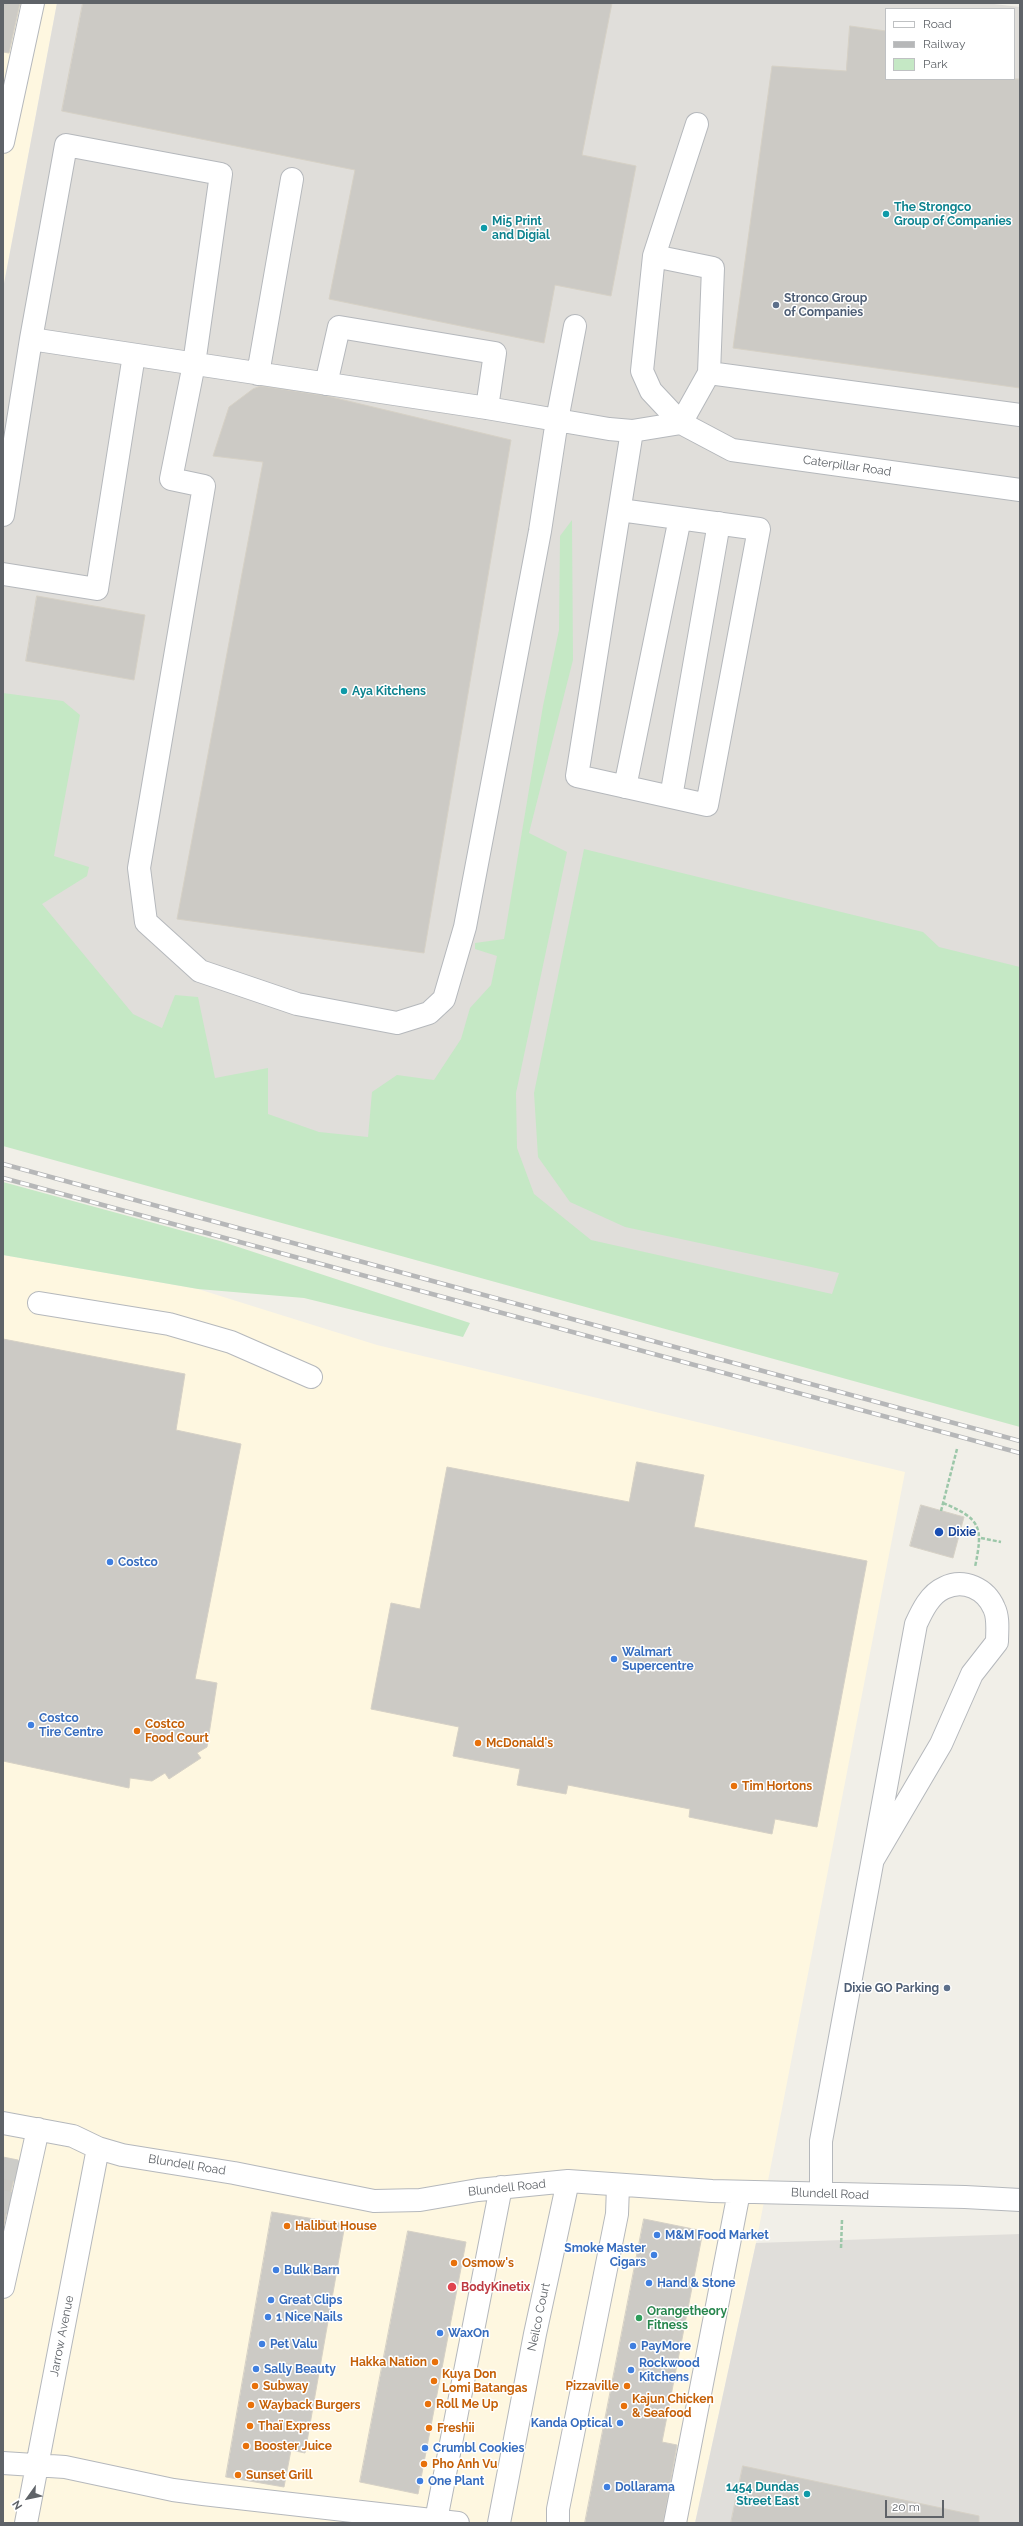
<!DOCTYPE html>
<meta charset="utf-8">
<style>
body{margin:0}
#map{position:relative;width:1023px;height:2526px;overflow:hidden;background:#f1efe8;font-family:Raleway,sans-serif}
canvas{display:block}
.frame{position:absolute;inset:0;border:4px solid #5f6368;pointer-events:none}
.legend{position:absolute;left:885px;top:8px;width:130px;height:72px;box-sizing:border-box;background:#fff;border:1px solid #bfc1c3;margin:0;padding:5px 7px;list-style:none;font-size:12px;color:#5f6368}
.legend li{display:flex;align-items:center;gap:8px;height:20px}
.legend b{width:20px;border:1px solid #bfc1c3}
.north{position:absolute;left:8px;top:2478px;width:40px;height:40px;-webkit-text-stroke:3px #fff;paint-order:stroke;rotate:237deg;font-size:11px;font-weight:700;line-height:16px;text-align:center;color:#5f6368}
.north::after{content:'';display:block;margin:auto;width:14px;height:18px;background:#5f6368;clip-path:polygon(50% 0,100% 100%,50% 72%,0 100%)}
.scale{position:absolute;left:885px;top:2500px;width:59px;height:18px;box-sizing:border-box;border:2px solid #5f6368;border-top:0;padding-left:5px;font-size:12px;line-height:14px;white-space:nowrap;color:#5f6368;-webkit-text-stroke:3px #fff;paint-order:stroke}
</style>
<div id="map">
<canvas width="1023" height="2526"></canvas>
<div class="frame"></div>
<ul class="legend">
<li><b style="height:5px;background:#fff"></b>Road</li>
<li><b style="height:5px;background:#b6b7b8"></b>Railway</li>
<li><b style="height:11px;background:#c5e8c5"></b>Park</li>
</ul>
<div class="north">N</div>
<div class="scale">20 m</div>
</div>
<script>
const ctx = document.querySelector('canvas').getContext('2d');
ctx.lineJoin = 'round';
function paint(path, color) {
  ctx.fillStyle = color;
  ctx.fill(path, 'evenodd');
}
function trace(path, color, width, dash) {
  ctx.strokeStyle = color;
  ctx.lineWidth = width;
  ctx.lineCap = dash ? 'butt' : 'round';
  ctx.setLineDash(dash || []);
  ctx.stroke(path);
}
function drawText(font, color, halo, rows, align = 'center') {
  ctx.font = font + ' Raleway,sans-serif';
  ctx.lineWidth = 3;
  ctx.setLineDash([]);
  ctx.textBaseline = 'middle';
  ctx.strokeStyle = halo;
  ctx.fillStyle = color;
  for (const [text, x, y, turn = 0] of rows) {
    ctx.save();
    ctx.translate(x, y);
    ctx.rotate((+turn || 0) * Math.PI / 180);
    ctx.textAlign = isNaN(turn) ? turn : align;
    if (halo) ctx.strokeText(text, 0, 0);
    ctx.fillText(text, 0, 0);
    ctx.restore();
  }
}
const commercial = new Path2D(`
 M3 3H57L3 289Z
 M3 1255 198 1289 377 1345 905 1472 756 2243 695 2523H3Z`);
const industrial = new Path2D(`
 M57 3H985L1020 7V1408L3 1127V289ZM886 9H1014V79H886Z
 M1020 2234V2523H695L756 2243Z`);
const green = new Path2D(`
 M572 520 573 660 529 833 567 852 516 1093 517 1148 534 1194 591 1240 832 1294 839 1273 625 1227 570 1202 538 1157 534 1093 584 849 923 932 939 947 1020 967V1427L3 1146V693L63 701 80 715 54 856 89 867 87 876 42 904 133 1014 162 1028 175 995 198 997 215 1078 268 1068V1114L319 1132 368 1137 372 1092 397 1075 434 1080 461 1039 470 1008 491 985 497 956 475 949V943L504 939 543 706 559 630 560 536Z
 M3 1182 220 1241 470 1323 463 1337 304 1298 198 1289 3 1255Z`);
const building = new Path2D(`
 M3 3H20L9 53 3 52Z
 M83 3H612L582 155 636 166 611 296 555 285 544 343 329 299 355 170 62 111Z
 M850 26 886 31V79H1020V388L733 348 772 66 846 71Z
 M261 386 327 396 511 440 424 953 177 919 263 462 213 456 229 407 253 389Z
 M37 596 145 615 134 680 26 661Z
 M3 1339 185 1374 176 1430 241 1444 195 1679 217 1683 207 1747 197 1753 201 1758 169 1779 165 1773 152 1781 130 1778 129 1788 3 1761Z
 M637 1462 704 1475 694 1527 867 1561 817 1827 775 1819 772 1834 689 1817 690 1809 568 1785 566 1794 517 1785 520 1769 453 1756 459 1727 371 1709 391 1603 420 1609 447 1467 629 1502Z
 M921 1505 964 1517 953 1558 910 1546Z
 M3 2157 18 2160 3 2229Z
 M272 2212 345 2224 305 2453 291 2450 284 2487 226 2477Z
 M644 2219 703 2231 662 2442 677 2445 663 2523H585Z
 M408 2231 466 2242 418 2494 360 2482Z
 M743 2466 979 2516V2523H731Z`);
const minorTunnel = new Path2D(`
 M5 2213 16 2160`);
const path = new Path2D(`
 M943 1503C982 1519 983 1528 975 1567
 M941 1511 957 1449
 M981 1538 1001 1542
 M841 2248 842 2220`);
const minor = new Path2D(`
 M3 142 33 3
 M654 256 697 124
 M575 326 557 420 540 531 465 927 444 999 429 1013 397 1023 297 1004 200 971 146 922 139 868 204 486 171 479 194 364 221 174 66 145 31 339 487 408 609 429 632 431 681 423
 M709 373 713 268 654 256 642 371 651 391 681 423 732 450 1020 490
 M258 374 292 179
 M326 384 339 327 495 353 487 408
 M681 423 709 373 1020 415
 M620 510 759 529 707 805 577 776 632 431
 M3 515 31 339
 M3 574 97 589 134 355
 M625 787 680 518
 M671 797 719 523
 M39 1303 169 1324 231 1342 311 1377
 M3 2123 73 2136 98 2148 122 2155 234 2173 374 2201 420 2200 478 2190 568 2181 712 2191 965 2197 1020 2200
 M821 2193V2141L916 1624C922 1611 930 1594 944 1588 964 1578 986 1589 994 1608 999 1618 997 1631 997 1642L972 1674 941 1744 874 1858
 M3 2287 38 2129
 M3 2463 65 2467 173 2490 203 2494 458 2523
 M436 2520 501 2187
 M26 2523 98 2148
 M499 2523 535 2334 568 2181
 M558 2523V2509L617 2214 618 2186
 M675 2523 739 2192`);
const rail = new Path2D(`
 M3 1164 1020 1441
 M3 1178 1020 1453`);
const markers = [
 [886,214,4,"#0f9aa8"],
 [484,228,4,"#0f9aa8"],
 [776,305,4,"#5c6f8a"],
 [344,691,4,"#0f9aa8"],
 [939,1532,5,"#1a4fb4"],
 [110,1562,4,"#3f7fe0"],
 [614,1659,4,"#3f7fe0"],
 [31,1725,4,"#3f7fe0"],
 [137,1731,4,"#e8710a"],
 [478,1743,4,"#e8710a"],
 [734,1786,4,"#e8710a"],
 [947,1988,4,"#5c6f8a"],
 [287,2226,4,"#e8710a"],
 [657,2235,4,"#3f7fe0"],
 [654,2255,4,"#3f7fe0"],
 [454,2263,4,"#e8710a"],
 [276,2270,4,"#3f7fe0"],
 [649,2283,4,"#3f7fe0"],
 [452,2287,5,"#e0444e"],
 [271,2300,4,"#3f7fe0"],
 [268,2317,4,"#3f7fe0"],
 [639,2318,4,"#2e9e5b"],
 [440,2333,4,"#3f7fe0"],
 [262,2344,4,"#3f7fe0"],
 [633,2346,4,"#3f7fe0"],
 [435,2362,4,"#e8710a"],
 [256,2369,4,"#3f7fe0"],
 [631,2370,4,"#3f7fe0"],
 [434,2381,4,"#e8710a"],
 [255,2386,4,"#e8710a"],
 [627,2386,4,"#e8710a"],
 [428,2404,4,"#e8710a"],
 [251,2405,4,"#e8710a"],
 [624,2406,4,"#e8710a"],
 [620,2423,4,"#3f7fe0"],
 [250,2426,4,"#e8710a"],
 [429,2428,4,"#e8710a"],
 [246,2446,4,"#e8710a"],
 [425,2448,4,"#3f7fe0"],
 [424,2464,4,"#e8710a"],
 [238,2475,4,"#e8710a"],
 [420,2481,4,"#3f7fe0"],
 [607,2487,4,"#3f7fe0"],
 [807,2494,4,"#0f9aa8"]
];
const cultureNames = [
 ["The Strongco",894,207],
 ["Group of Companies",894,221],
 ["Mi5 Print",492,221],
 ["and Digial",492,235],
 ["Aya Kitchens",352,691],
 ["1454 Dundas",799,2487,"right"],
 ["Street East",799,2501,"right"]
];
const serviceNames = [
 ["Stronco Group",784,298],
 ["of Companies",784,312],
 ["Dixie GO Parking",939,1988,"right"]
];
const streetNames = [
 ["Caterpillar Road",847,466,8],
 ["Blundell Road",187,2165,9],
 ["Blundell Road",507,2188,-6],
 ["Blundell Road",830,2194,2],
 ["Neilco Court",539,2317,-78],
 ["Jarrow Avenue",62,2336,-79]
];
const transitNames = [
 ["Dixie",948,1532]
];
const shopNames = [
 ["Costco",118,1562],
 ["Walmart",622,1652],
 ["Supercentre",622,1666],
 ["Costco",39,1718],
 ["Tire Centre",39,1732],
 ["M&M Food Market",665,2235],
 ["Smoke Master",646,2248,"right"],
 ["Cigars",646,2262,"right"],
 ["Bulk Barn",284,2270],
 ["Hand & Stone",657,2283],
 ["Great Clips",279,2300],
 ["1 Nice Nails",276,2317],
 ["WaxOn",448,2333],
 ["Pet Valu",270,2344],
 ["PayMore",641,2346],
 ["Rockwood",639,2363],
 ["Kitchens",639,2377],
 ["Sally Beauty",264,2369],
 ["Kanda Optical",612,2423,"right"],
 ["Crumbl Cookies",433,2448],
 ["One Plant",428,2481],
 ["Dollarama",615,2487]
];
const foodNames = [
 ["Costco",145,1724],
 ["Food Court",145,1738],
 ["McDonald's",486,1743],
 ["Tim Hortons",742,1786],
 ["Halibut House",295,2226],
 ["Osmow's",462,2263],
 ["Hakka Nation",427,2362,"right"],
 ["Kuya Don",442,2374],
 ["Lomi Batangas",442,2388],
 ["Subway",263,2386],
 ["Pizzaville",619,2386,"right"],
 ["Kajun Chicken",632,2399],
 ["& Seafood",632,2413],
 ["Roll Me Up",436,2404],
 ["Wayback Burgers",259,2405],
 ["Thaï Express",258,2426],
 ["Freshii",437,2428],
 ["Booster Juice",254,2446],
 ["Pho Anh Vu",432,2464],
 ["Sunset Grill",246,2475]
];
const healthNames = [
 ["BodyKinetix",461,2287]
];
const leisureNames = [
 ["Orangetheory",647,2311],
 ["Fitness",647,2325]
];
paint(commercial, '#fef7e0');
paint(industrial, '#e0deda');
paint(green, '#c5e8c5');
paint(building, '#cccac5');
trace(building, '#d6d1c6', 1);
trace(minorTunnel, '#ccccc8', 22, [22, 11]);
trace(minor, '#b5b8bc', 24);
trace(path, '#9cc7a9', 2.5, [4, 2]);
trace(minor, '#fff', 22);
trace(rail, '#b6b7b8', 4.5);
trace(rail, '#fff', 3, [9]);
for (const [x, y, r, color] of markers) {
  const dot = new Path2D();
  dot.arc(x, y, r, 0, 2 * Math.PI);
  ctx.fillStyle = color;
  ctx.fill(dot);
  trace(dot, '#fff', 1.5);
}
drawText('bold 12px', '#0d838f', '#fff', cultureNames, 'left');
drawText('bold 12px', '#4e5e75', '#fff', serviceNames, 'left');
drawText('12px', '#5f6368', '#fff', streetNames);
drawText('bold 12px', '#164399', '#fff', transitNames, 'left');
drawText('bold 12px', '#366cbe', '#fff', shopNames, 'left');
drawText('bold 12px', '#c56008', '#fff', foodNames, 'left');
drawText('bold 12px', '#be3a42', '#fff', healthNames, 'left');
drawText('bold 12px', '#27864d', '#fff', leisureNames, 'left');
</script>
